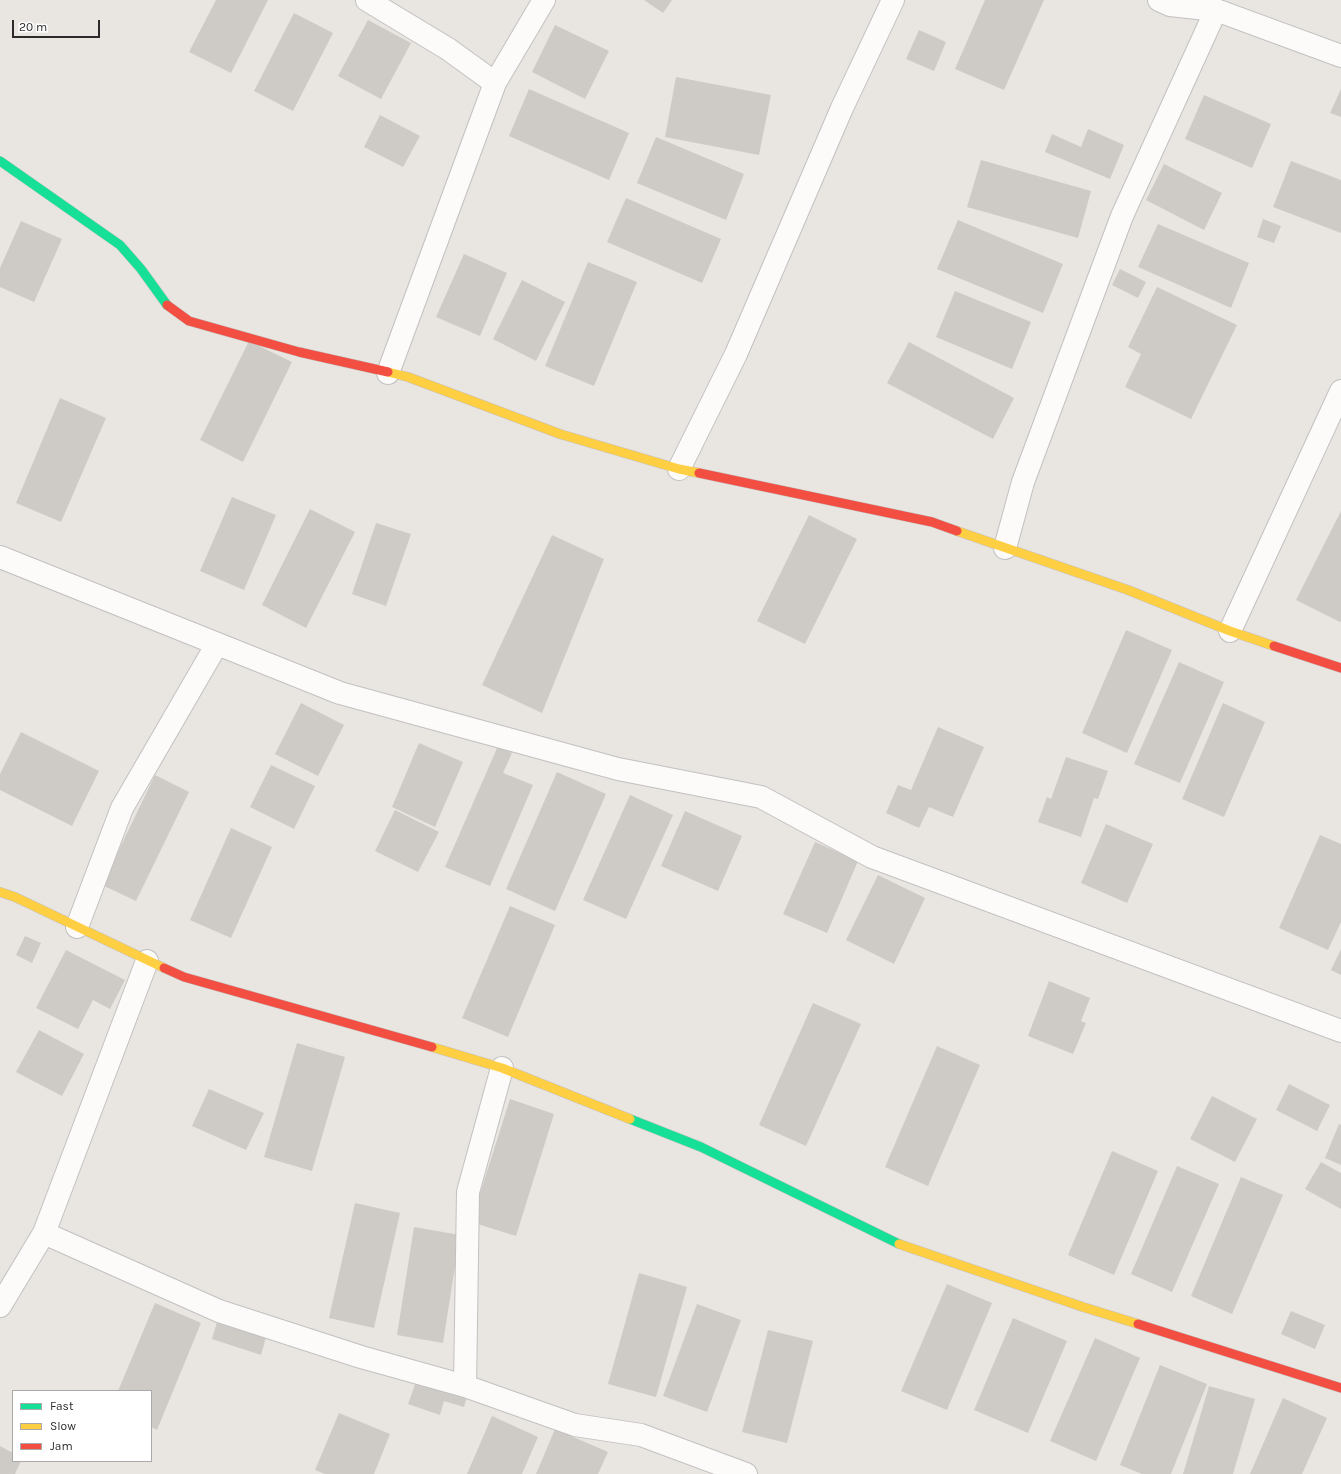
<!DOCTYPE html>
<style>
body{margin:0}
#map{position:relative;width:1341px;height:1474px;overflow:hidden;background:#e9e5e0;font-family:Karla,sans-serif}
canvas{display:block}
.legend{position:absolute;left:12px;top:1390px;width:140px;height:72px;box-sizing:border-box;background:#fff;border:1px solid #aaa;margin:0;padding:5px 7px;list-style:none;font-size:12px;color:#2b2b2b}
.legend li{display:flex;align-items:center;gap:8px;height:20px}
.legend b{width:20px;border:1px solid #aaa}
.scale{position:absolute;left:12px;top:20px;width:88px;height:18px;box-sizing:border-box;border:2px solid #2b2b2b;border-top:0;padding-left:5px;font-size:12px;line-height:14px;white-space:nowrap;color:#2b2b2b;-webkit-text-stroke:3px #fff;paint-order:stroke}
</style>
<div id="map">
<canvas width="1341" height="1474"></canvas>
<ul class="legend">
<li><b style="height:5px;background:#16e098"></b>Fast</li>
<li><b style="height:5px;background:#ffcf43"></b>Slow</li>
<li><b style="height:5px;background:#f24e42"></b>Jam</li>
</ul>
<div class="scale">20 m</div>
</div>
<script>
const ctx = document.querySelector('canvas').getContext('2d');
ctx.lineJoin = 'round';
function paint(path, color) {
  ctx.fillStyle = color;
  ctx.fill(path, 'evenodd');
}
function trace(path, color, width, dash) {
  ctx.strokeStyle = color;
  ctx.lineWidth = width;
  ctx.lineCap = dash ? 'butt' : 'round';
  ctx.setLineDash(dash || []);
  ctx.stroke(path);
}
const building = new Path2D(`
 M216 0H268L231 73 189 52Z
 M644 0H672L663 13Z
 M985 0H1044L1004 90 955 69Z
 M294 13 333 33 293 111 254 91Z
 M368 20 411 43 381 99 338 76Z
 M555 25 609 51 585 99 532 72Z
 M919 30 946 42 934 71 906 59Z
 M676 77 771 95 759 155 665 137Z
 M529 89 629 133 609 180 509 136Z
 M1341 89V117L1330 113Z
 M1204 95 1271 124 1252 168 1185 139Z
 M380 115 420 136 403 167 364 147Z
 M1088 129 1124 145 1110 179 1045 152 1052 134 1081 147Z
 M656 137 744 174 726 220 637 183Z
 M981 160 1091 191 1078 238 967 207Z
 M1291 161 1341 180V233L1273 207Z
 M1164 164 1222 193 1204 230 1146 200Z
 M626 198 721 239 702 283 607 242Z
 M1263 219 1281 226 1274 243 1257 237Z
 M958 220 1063 264 1043 313 937 269Z
 M21 221 62 239 34 302 0 287V268Z
 M1158 224 1249 263 1231 308 1138 267Z
 M464 254 507 273 480 336 436 317Z
 M588 262 637 282 594 386 545 366Z
 M1120 269 1146 282 1138 298 1112 285Z
 M522 280 565 302 536 361 493 339Z
 M1157 287 1237 325 1191 419 1125 387 1141 354 1128 347Z
 M955 291 1031 322 1012 369 936 337Z
 M249 341 292 362 243 462 200 440Z
 M909 342 1014 398 993 439 887 383Z
 M60 398 106 418 61 522 16 503Z
 M232 497 276 515 244 590 200 571Z
 M310 509 355 532 306 628 262 605Z
 M1341 511V621L1340 622 1296 600Z
 M809 515 857 539 805 644 757 621Z
 M376 523 411 534 386 606 352 594Z
 M552 535 604 559 542 713 482 685Z
 M1126 630 1172 650 1127 753 1082 733Z
 M1179 662 1224 682 1180 783 1134 764Z
 M301 703 344 725 318 776 275 754Z
 M1223 703 1265 722 1224 817 1182 799Z
 M938 727 984 747 953 817 929 807 919 828 886 813 898 785 911 790Z
 M21 732 99 771 72 826 0 790V774Z
 M419 743 463 762 435 827 392 807Z
 M498 746 512 753 503 773 533 785 490 886 445 867Z
 M1066 757 1108 771 1098 799 1094 798 1081 837 1038 822 1047 797 1051 799Z
 M271 765 315 786 294 829 250 807Z
 M557 772 606 794 555 911 506 889Z
 M155 775 189 792 136 901 102 885Z
 M630 795 673 815 626 919 583 900Z
 M395 810 439 832 418 872 375 851Z
 M685 811 742 836 718 891 661 866Z
 M1106 824 1153 844 1127 903 1081 883Z
 M231 828 272 847 231 938 190 920Z
 M1320 835 1341 844V922L1328 950 1279 928Z
 M815 842 858 861 827 933 783 914Z
 M878 875 925 898 894 964 846 940Z
 M510 906 555 925 508 1037 462 1018Z
 M25 936 41 943 32 963 16 955Z
 M1341 949V975L1331 970Z
 M66 950 125 980 110 1009 93 1000 78 1029 36 1008Z
 M1049 981 1090 998 1081 1021 1086 1023 1073 1054 1028 1036Z
 M813 1003 861 1024 806 1146 759 1125Z
 M39 1030 84 1054 62 1096 16 1072Z
 M297 1043 345 1057 312 1171 264 1157Z
 M937 1046 980 1065 928 1186 885 1167Z
 M1289 1084 1330 1105 1317 1131 1276 1110Z
 M209 1089 264 1113 246 1150 192 1126Z
 M1212 1096 1257 1119 1235 1162 1190 1139Z
 M510 1099 554 1114 516 1236 471 1222Z
 M1339 1124 1341 1125V1165L1325 1158Z
 M1112 1151 1158 1171 1114 1275 1068 1255Z
 M1321 1162 1341 1173V1209L1305 1189Z
 M1177 1166 1219 1184 1172 1292 1131 1274Z
 M1241 1177 1283 1195 1232 1314 1191 1296Z
 M355 1203 400 1213 374 1328 329 1318Z
 M414 1227 460 1235 443 1343 397 1335Z
 M639 1273 687 1287 656 1397 608 1384Z
 M947 1284 992 1303 947 1410 901 1391Z
 M155 1303 201 1323 157 1430 151 1427V1391H118Z
 M697 1304 741 1320 707 1412 663 1396Z
 M1291 1311 1325 1325 1315 1349 1281 1334Z
 M219 1315 268 1330 261 1355 212 1339Z
 M1013 1318 1067 1341 1028 1433 974 1410Z
 M768 1330 813 1341 787 1443 742 1432Z
 M1095 1338 1140 1358 1096 1461 1050 1441Z
 M1160 1365 1207 1384 1171 1474H1142L1120 1465Z
 M418 1376 468 1393 464 1407 444 1401 440 1415 408 1404Z
 M1209 1386 1255 1399 1233 1474H1183Z
 M1283 1398 1327 1418 1302 1474H1250Z
 M339 1413 390 1434 374 1474H325L315 1470Z
 M492 1416 538 1437 522 1474H467Z
 M555 1429 608 1452 598 1474H536Z
 M0 1446 13 1453V1461H21L15 1474H0Z`);
const street = new Path2D(`
 M367 0 448 49 495 83
 M1159 0 1170 5 1216 10 1341 56
 M388 373 495 83 544 0
 M679 469 736 354 842 108 893 0
 M1005 548 1023 482 1122 216 1216 10
 M0 557 340 693 618 769 761 797 872 857 1341 1031
 M1230 631 1341 391
 M77 927 122 808 217 644
 M44 1233 219 1311 361 1357 465 1386 575 1425 641 1435 746 1474
 M0 1306 44 1233 147 961
 M465 1386 468 1192 502 1068`);
const fast = new Path2D(`
 M0 161 120 245 141 269 167 305
 M630 1119 701 1147 899 1244`);
const slow = new Path2D(`
 M388 372 408 377 560 434 679 469 699 473
 M957 531 1128 590 1230 631 1274 646
 M0 892 15 897 164 968
 M432 1047 502 1068 630 1119
 M899 1244 1083 1307 1138 1324`);
const jam = new Path2D(`
 M167 305 189 321 299 352 388 372
 M699 473 932 522 957 531
 M1274 646 1341 668
 M164 968 184 977 432 1047
 M1138 1324 1341 1388`);
paint(building, '#cecbc7');
trace(street, '#c2c1c2', 24);
trace(fast, '#c2c1c2', 10);
trace(slow, '#c2c1c2', 10);
trace(jam, '#c2c1c2', 10);
trace(street, '#fcfbfa', 22);
trace(fast, '#16e098', 9);
trace(slow, '#ffcf43', 9);
trace(jam, '#f24e42', 9);
</script>
